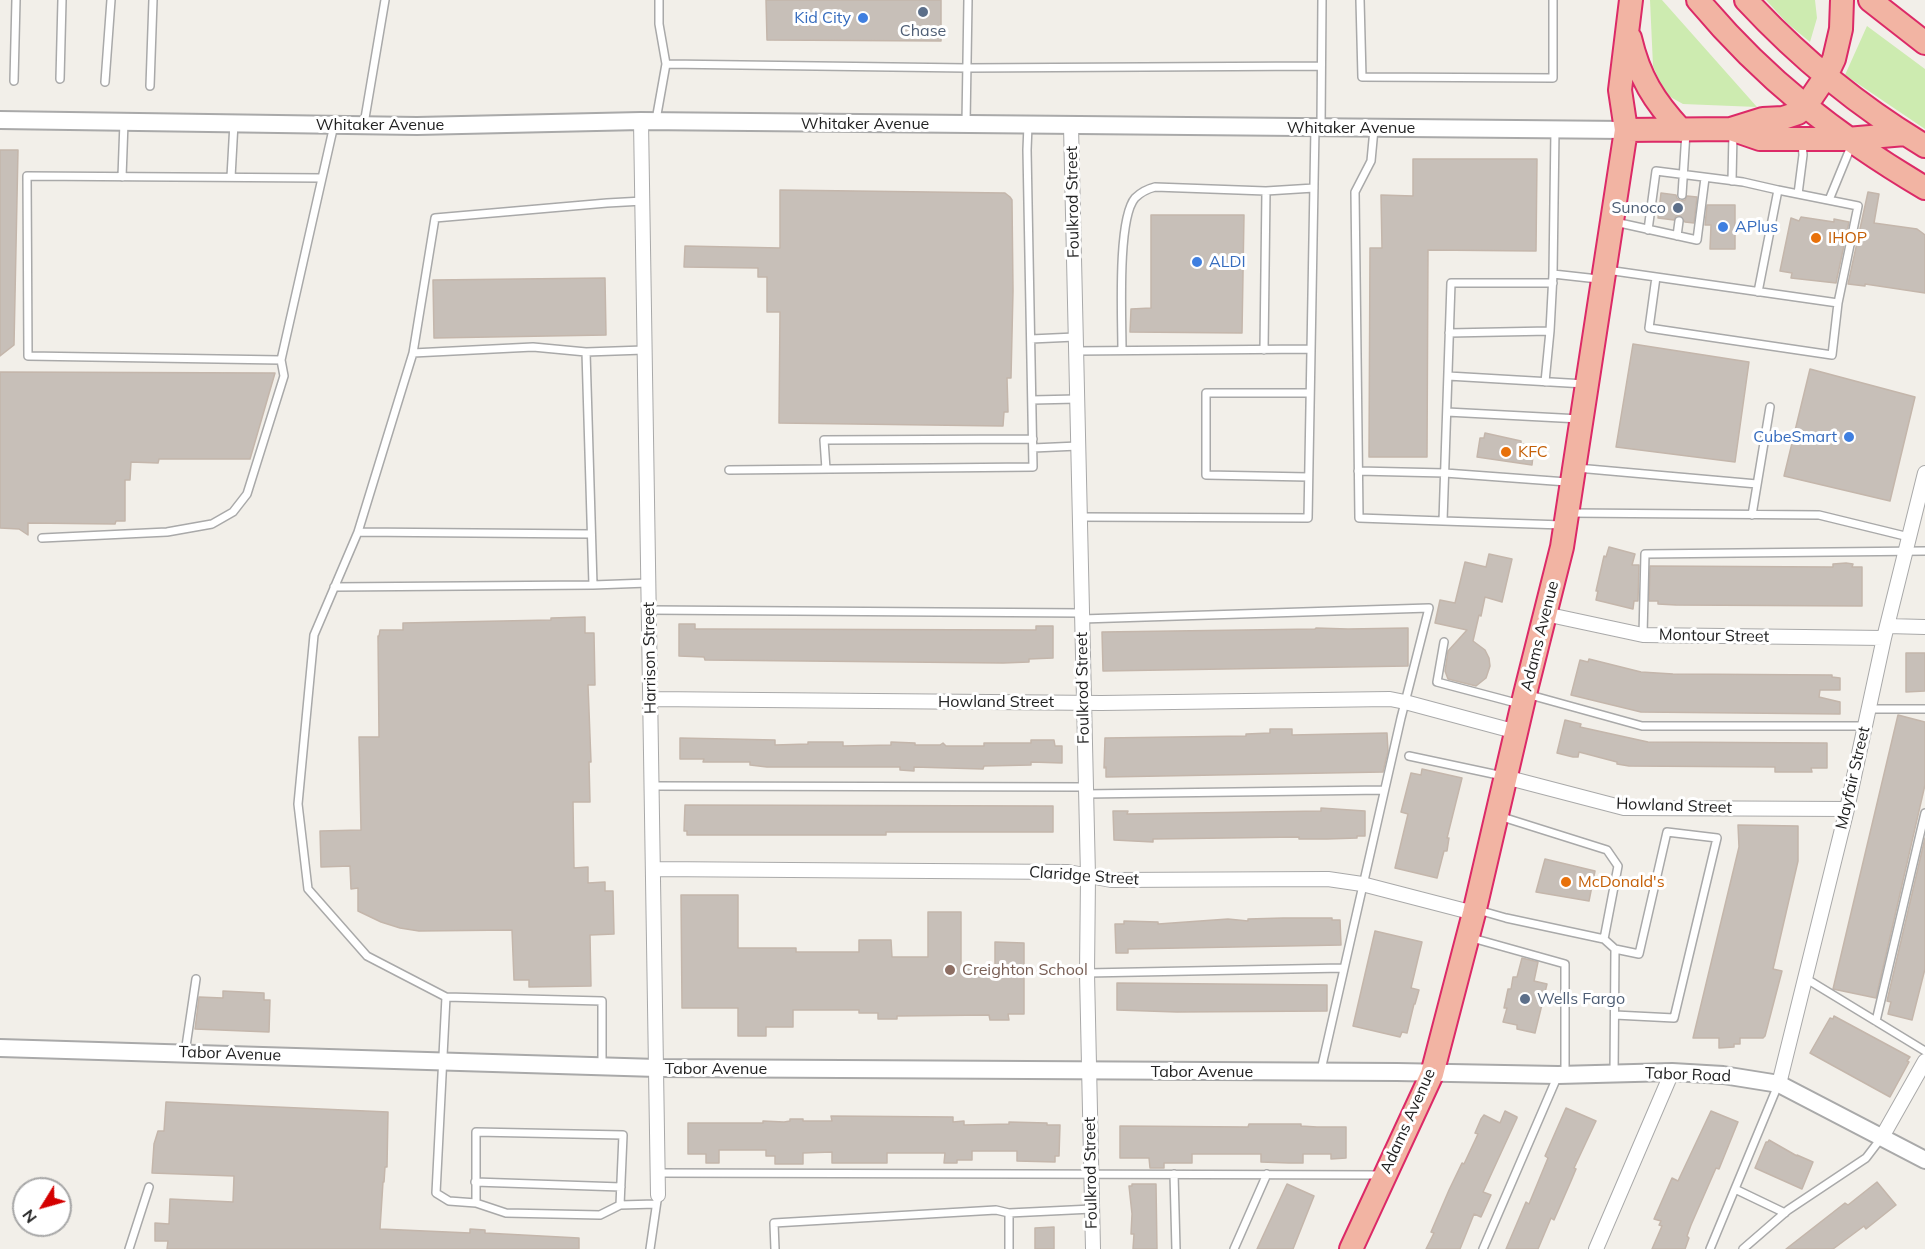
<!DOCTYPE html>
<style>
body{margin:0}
#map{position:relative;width:1925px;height:1249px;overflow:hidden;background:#f2efe9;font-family:Mulish,sans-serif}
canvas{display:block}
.north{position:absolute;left:12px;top:1177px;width:60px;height:60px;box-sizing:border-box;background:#fff;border:2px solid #a7a7a7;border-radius:50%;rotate:233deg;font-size:16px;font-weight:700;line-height:24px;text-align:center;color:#222}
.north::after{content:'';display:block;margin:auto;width:21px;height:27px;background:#d40000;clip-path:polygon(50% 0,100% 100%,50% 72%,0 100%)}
</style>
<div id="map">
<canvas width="1925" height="1249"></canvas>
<div class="north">N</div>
</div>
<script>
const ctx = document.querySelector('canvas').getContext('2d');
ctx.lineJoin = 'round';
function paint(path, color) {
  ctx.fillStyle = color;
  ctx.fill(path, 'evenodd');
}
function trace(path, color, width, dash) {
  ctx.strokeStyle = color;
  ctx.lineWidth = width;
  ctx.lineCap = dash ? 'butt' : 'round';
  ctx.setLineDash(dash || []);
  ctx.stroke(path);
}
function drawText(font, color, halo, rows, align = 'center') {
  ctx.font = font + ' Mulish,sans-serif';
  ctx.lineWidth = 6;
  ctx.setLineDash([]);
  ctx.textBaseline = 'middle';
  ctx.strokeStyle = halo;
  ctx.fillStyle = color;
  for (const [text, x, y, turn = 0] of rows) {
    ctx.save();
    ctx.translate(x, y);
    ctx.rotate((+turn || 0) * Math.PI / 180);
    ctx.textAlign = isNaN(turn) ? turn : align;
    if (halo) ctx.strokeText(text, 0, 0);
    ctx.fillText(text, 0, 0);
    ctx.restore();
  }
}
const grass = new Path2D(`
 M1650 0H1662L1757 107 1683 104 1665 94 1653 66Z
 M1766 0H1815L1817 18 1810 42 1787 23Z
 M1867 26 1925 69V129L1845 75Z`);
const building = new Path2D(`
 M766 0H941V41L767 40Z
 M0 150H18L14 345 0 356Z
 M1413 159H1537L1536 251 1428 250 1427 457H1369L1370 248H1382L1381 195 1413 196Z
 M780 190 1005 193 1010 197 1012 200 1013 291 1011 378H1007L1008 412H1004L1003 426 779 423 780 312H767V277H758V268L684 267 685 246 780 248Z
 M1868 192 1879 194 1874 223 1917 229 1925 235V293L1865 284V286L1848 284Z
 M1661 193 1676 195 1677 198 1681 201 1685 200 1687 196 1697 197 1694 223 1685 222 1680 216H1676L1674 220 1658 218Z
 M1707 205H1735V249H1710L1711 225H1705Z
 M1151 215H1244L1242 333 1130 332 1131 309 1151 308Z
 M1801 217 1834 222V219L1849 222 1836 283 1791 278 1792 273 1780 271 1791 218 1799 221Z
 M605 278 606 335 434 338 433 280Z
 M1633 344 1749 362 1735 462 1616 447Z
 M1810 369 1915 397 1890 501 1784 476Z
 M0 372 275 373 250 459H159L158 463 131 462 130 480H125V521H116L115 524 28 523V535L19 529 0 528Z
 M1485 433 1521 441V444L1534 446 1532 465 1477 457 1480 438H1484Z
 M1609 547 1635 554 1632 565H1639L1638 601H1634L1633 609 1596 600 1598 591H1596L1604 556 1606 557Z
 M1489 554 1512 559 1502 602 1485 597 1481 616 1479 615 1473 641 1485 650 1489 658 1490 666 1486 678 1476 686 1448 679 1445 671 1448 651 1467 630 1435 623 1440 600 1455 603 1465 562 1486 567Z
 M1846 563 1853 564 1852 567H1862V606L1676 605 1658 604V601H1649L1650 566 1833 567V564Z
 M585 617V633H594L595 685H588L591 762H589L590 802H573L574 868 588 867V883L605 882V891H613L614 934 590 935 591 986 529 987V980H514L512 930 419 931 400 928 381 922 358 911V888L351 889 350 866 321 867 320 831 361 830 359 737H379L378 636H379L380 630H403V623L551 620V618Z
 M679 624H695V629H709L1036 630V626H1053V658L1029 659V662L1003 663 705 660 704 657 679 656Z
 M1316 628 1348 629 1408 628V666L1103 671 1102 632 1315 629Z
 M1906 653H1925V691L1906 692Z
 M1589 659 1641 672 1673 674 1832 675V677L1840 678V690H1820L1819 697 1840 702V714L1641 712 1571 695 1580 660 1588 662Z
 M1898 715 1925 722V785L1876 998 1833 989Z
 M1565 720 1581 724 1580 727 1648 742 1827 743V768H1811L1812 772H1775V767L1629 766 1617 764V762L1579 752 1578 757H1573L1557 753Z
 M1270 729H1292V735L1387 733 1388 751 1383 772 1106 777V767L1104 768 1105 738 1246 736V734L1270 733Z
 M680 738 775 740V745L808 744V742H843V746L891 745V742L915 743V745H940L943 743 946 746H984V743H1031V740H1054L1055 746H1062V763L1031 762V765L984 766 983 769 914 767V771L900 770V767H767L750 765V762H703L704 759H680Z
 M1422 769 1462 778 1447 838H1449L1447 851H1444L1437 878 1395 868 1408 814 1401 812 1411 773 1421 775Z
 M685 805 1053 806V832H886V835H687V831H684Z
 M1321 808 1365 811V836H1357V838L1327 839H1299V837L1153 839V842L1114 840 1113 811H1128L1127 814 1321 811Z
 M1738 825 1798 826V861L1773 969 1782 971 1765 1036 1763 1038H1740V1044H1734V1047L1719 1048V1038H1693L1739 847Z
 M1925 838V969L1912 1020 1888 1014 1891 1002 1887 1001Z
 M1545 859 1595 871 1589 901 1536 892Z
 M681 895H738V948H796V952H859V940H891L892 957H928V912H961V968H995V942L1024 943V1014H1008L1009 1020H990L989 1015 897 1016V1019H878V1013H859V1010H793V1027H766V1036H738V1008H682Z
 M1283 918H1332V920H1340L1341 945 1128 949V953H1116L1115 924H1124V921L1158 922V924L1228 919 1248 921V919Z
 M1375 931 1422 942 1411 988 1419 990 1415 1004H1414L1407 1033 1402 1032 1400 1037 1353 1026Z
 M1522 958 1538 962 1534 981 1547 984 1535 1033 1517 1029V1025L1503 1022 1507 1008H1504L1508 989H1511L1513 977H1517Z
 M1117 983 1327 985V1011L1177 1012 1117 1010Z
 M223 991 264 993V1000H270L269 1032 195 1029 199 997 223 998Z
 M1834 1016 1910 1057 1907 1061 1909 1062 1890 1097 1810 1053 1830 1018 1833 1019Z
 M166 1102 388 1112 387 1167H385L384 1182H383L380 1229 470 1233V1229L485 1230V1233L579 1238V1249H167L168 1241H155V1223L169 1224 170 1199 233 1202 234 1176 152 1173 154 1144 158 1131H164Z
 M1566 1108 1596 1121 1574 1168 1576 1169 1571 1181 1554 1220 1551 1218 1538 1249H1506L1526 1202 1529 1204 1548 1158 1545 1156Z
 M1505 1111 1517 1117V1118L1483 1192 1491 1195 1481 1217 1474 1214 1460 1249H1426L1434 1233 1431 1232 1449 1190 1462 1163 1464 1164 1478 1134 1475 1133 1481 1119 1484 1115 1500 1123Z
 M1711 1111 1738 1122 1719 1169 1716 1168 1691 1225 1687 1236 1689 1238 1685 1249H1652L1662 1226 1659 1225 1661 1221 1654 1219 1672 1178 1678 1181Z
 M831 1116 953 1117V1122L964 1121V1125L1009 1124V1122L1047 1123V1125H1060L1059 1156H1055V1162L1017 1161V1151H972V1160H957V1163H944L945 1153H887V1163H832V1152L803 1153V1164H775V1156H766V1150H719V1163H706V1154H688V1123H763V1121L784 1122 790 1121V1119H803V1121H832Z
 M1249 1124H1301V1126L1317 1127H1346V1158L1331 1159V1154H1303V1163H1289L1261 1162V1154H1192V1163H1164V1168H1150L1149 1158H1120V1126L1248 1127Z
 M1769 1140 1797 1156V1155L1813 1162 1802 1189 1755 1168 1766 1142H1768Z
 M1877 1182 1896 1205 1866 1229 1864 1226 1833 1249H1786L1845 1203 1848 1205Z
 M1132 1184H1156L1157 1249H1133L1134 1234H1131L1132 1214 1129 1186H1132Z
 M1287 1184 1314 1196 1293 1249H1257Z
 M1054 1227V1249H1035V1228Z`);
const service = new Path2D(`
 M659 0V24L666 64
 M1360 0 1362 77 1553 78V0
 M60 79 62 0
 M14 81 16 0
 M105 82 111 0
 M150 86 153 0
 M656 120 666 64 967 68 1321 66
 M966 123 968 0
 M364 124 385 0
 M1321 126 1322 0
 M1374 129 1371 161 1355 192 1359 518 1443 521
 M122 177 124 122
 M231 177 234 123
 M322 178 27 176 28 356 281 360 334 125
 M1732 181 1733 133
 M1798 194 1803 155 1802 142
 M1682 195 1686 132
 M1829 200 1852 144
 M1615 222 1697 240 1705 178
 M1648 230 1656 171 1743 182 1778 190
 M1677 236 1679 221
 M1607 270 1838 303 1832 355 1649 328 1656 277
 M1553 274 1598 279
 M1553 283H1451L1443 521 1563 525
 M1758 292 1778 190 1858 206 1838 303
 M1449 333 1550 331 1553 274 1555 130
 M1031 339 1075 337
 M1122 350C1122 319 1117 219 1135 198 1141 192 1147 189 1155 187L1266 191
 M1264 350 1266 191 1314 188
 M1076 351 1311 349
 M586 352 593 585 648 583
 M413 353 435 218 607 203 643 201
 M1448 376 1585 384
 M1545 382 1550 331
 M1032 400 1077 399
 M1447 412 1580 419
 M1033 448 1078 446
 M1577 468 1757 484
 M826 469 824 440 1033 439
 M729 470 1033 467 1027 150 1028 125
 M1358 471 1445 473 1567 482
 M1308 477 1206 475V393H1310
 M1570 513 1819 515 1909 537
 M1752 515 1770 407
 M1080 517 1308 518 1315 128
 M358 532 314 635 298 804 308 889 367 956 446 997
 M590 534 358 532 413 353 533 347 586 352 644 350
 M42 538 167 532 212 524 233 512 247 494 284 376 281 360
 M334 587 593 585
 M649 610 1082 613
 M1082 619 1429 608 1401 718 1321 1070
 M1643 635 1645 554 1925 551
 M1444 642 1437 682 1520 704
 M1530 695 1642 726H1865
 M1869 709H1925
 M1409 756 1503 776
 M652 786 1085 787
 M1085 794 1384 790
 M1499 816 1607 850 1618 866 1604 939
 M1478 910 1506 918 1604 939 1615 949
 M1472 938 1565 964V1075
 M1087 973 1343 968
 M1805 978 1925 1051
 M1876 1021 1925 813
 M185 1053 196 979
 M602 1067V1001L446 997 436 1193 449 1201 476 1203 506 1213 600 1215 620 1205 656 1204
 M1614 1074 1615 949 1639 954 1667 832 1717 838 1674 1018 1615 1015
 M659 1173 1382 1175
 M1174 1174 1176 1249
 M475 1182 621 1187
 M1735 1189 1785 1213
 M476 1203V1132L623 1135 620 1205
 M1009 1213V1249
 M129 1249 149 1187
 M650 1249 657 1201
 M775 1249 774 1223 996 1210 1009 1213 1092 1209
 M1234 1249 1267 1174
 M1483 1249 1558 1075
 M1710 1249 1778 1085
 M1743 1249 1788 1210 1866 1158 1882 1137`);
const minor = new Path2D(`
 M641 121 658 1195
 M1071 126 1088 876 1087 973 1093 1249
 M1545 614 1643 635 1884 638
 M1887 626 1925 627
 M650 699 1101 703 1390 699 1405 702 1517 732
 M1505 777 1624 808 1847 809
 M653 869 1068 872 1111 880 1328 879 1362 884 1474 913
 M1779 1084 1847 809 1884 638 1925 473
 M1882 1137 1925 1061
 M1596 1249 1672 1072`);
const tertiary = new Path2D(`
 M0 120 417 126 641 121 1626 130
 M0 1048 657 1068 1397 1072 1558 1075 1672 1072 1723 1075 1779 1084 1925 1160`);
const trunk = new Path2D(`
 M1698 0C1764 79 1837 136 1925 188
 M1746 0C1799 57 1858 106 1925 146
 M1870 0 1925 43
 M1630 38C1639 77 1654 101 1681 130
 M1731 129 1760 139H1847L1905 134
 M1626 130 1731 129 1763 119 1783 118 1798 113 1805 107 1826 76 1834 59 1841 29 1842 0
 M1351 1249 1432 1074 1474 913 1525 694 1562 547 1626 130 1620 90 1631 0`);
const markers = [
 [923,12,6,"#5c6f8a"],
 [863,18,6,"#3f7fe0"],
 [1678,208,6,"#5c6f8a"],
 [1723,227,6,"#3f7fe0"],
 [1816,238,6,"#e8710a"],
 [1197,262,6,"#3f7fe0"],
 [1849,437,6,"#3f7fe0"],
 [1506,452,6,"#e8710a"],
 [1566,882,6,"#e8710a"],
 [950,970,6,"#8d6e63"],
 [1525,999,6,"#5c6f8a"]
];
const shopNames = [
 ["Kid City",851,18],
 ["APlus",1735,227,"left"],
 ["ALDI",1209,262,"left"],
 ["CubeSmart",1837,437]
];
const serviceNames = [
 ["Chase",923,31],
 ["Sunoco",1666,208,"right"],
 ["Wells Fargo",1537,999,"left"]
];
const streetNames = [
 ["Whitaker Avenue",865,124],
 ["Whitaker Avenue",380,125],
 ["Whitaker Avenue",1351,128],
 ["Foulkrod Street",1073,202,-91],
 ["Adams Avenue",1540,636,-76],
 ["Montour Street",1714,636,1],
 ["Harrison Street",650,658,-91],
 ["Foulkrod Street",1083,688,-91],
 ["Howland Street",996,702],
 ["Mayfair Street",1853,778,-77],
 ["Howland Street",1674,806,2],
 ["Claridge Street",1084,876,4],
 ["Tabor Avenue",230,1054,2],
 ["Tabor Avenue",716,1069],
 ["Tabor Avenue",1202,1072],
 ["Tabor Road",1688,1075,2],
 ["Adams Avenue",1408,1121,-66],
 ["Foulkrod Street",1091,1173,-91]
];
const foodNames = [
 ["IHOP",1828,238],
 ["KFC",1518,452],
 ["McDonald's",1578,882]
];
const educationNames = [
 ["Creighton School",962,970]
];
paint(grass, '#cdebb0');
paint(building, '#c7bfb8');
trace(building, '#c4b6ab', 1.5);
trace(service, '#a9a9a9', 10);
trace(minor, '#a9a9a9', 16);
trace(tertiary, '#a9a9a9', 20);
trace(trunk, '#dc2a67', 26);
trace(service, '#fff', 7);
trace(minor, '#fff', 14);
trace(tertiary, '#fff', 16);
trace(trunk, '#f2b4a3', 22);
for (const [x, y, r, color] of markers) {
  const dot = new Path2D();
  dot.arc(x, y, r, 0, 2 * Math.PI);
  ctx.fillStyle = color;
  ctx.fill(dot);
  trace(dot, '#fff', 2);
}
drawText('16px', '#366cbe', '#fff', shopNames, 'right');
drawText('16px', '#4e5e75', '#fff', serviceNames);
drawText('16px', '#222', '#fff', streetNames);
drawText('16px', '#c56008', '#fff', foodNames, 'left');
drawText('16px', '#785e54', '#fff', educationNames, 'left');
</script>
